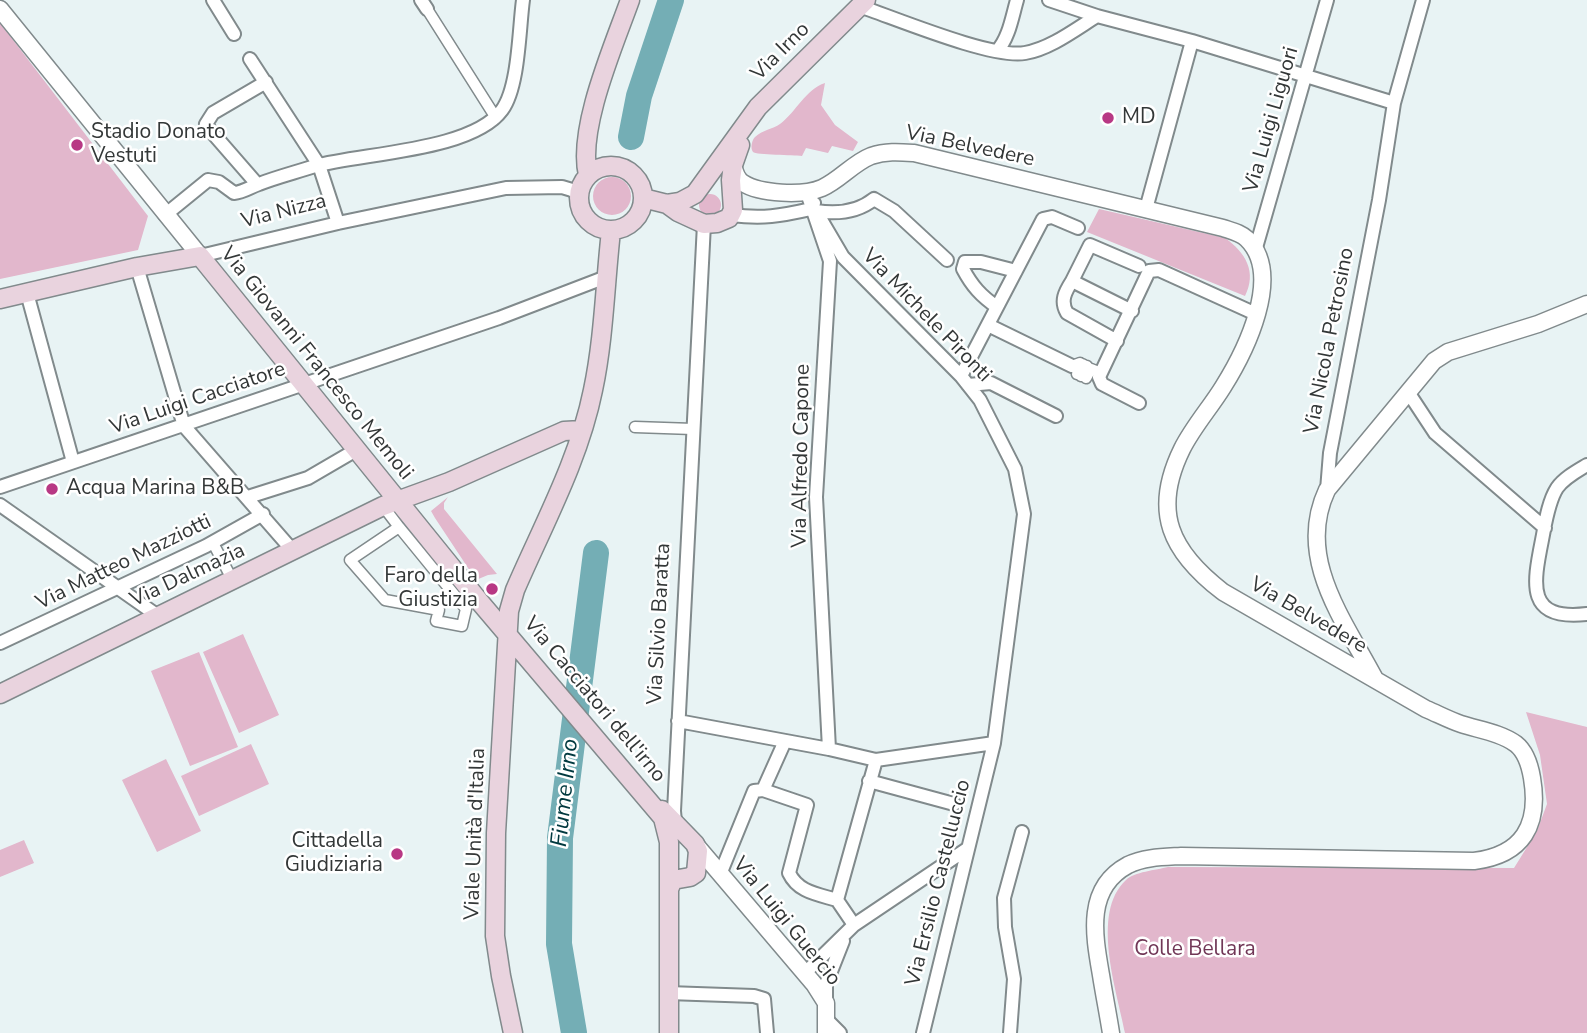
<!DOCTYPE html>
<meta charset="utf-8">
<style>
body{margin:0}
canvas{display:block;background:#e8f3f4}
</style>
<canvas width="1587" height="1033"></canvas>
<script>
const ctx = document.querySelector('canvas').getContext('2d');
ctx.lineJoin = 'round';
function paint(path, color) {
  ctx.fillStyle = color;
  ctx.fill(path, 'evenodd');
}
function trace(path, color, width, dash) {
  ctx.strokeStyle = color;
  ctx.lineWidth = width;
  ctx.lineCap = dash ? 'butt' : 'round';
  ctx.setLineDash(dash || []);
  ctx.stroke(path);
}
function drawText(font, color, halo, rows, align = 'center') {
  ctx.font = font + ' "Nunito Sans",sans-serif';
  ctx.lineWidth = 5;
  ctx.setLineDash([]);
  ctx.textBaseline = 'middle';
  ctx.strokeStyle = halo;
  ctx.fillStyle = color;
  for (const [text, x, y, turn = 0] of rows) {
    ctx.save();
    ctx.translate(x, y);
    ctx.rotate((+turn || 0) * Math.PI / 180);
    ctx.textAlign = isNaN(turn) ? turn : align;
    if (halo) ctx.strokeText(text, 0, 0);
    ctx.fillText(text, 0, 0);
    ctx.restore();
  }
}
const green = new Path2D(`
 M0 23 148 216 138 250 0 279Z
 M825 83 821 105 835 125 858 142 853 151 832 146 828 153 806 148 802 156C794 155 756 155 753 152 750 148 752 140 755 137 762 130 773 129 780 124 796 112 806 89 825 83Z
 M593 196a19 19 0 1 1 38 0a19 19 0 1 1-38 0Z
 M699 205a11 11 0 1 1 22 0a11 11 0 1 1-22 0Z
 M1099 209 1225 238C1246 253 1257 272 1245 296L1087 232Z
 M448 497 444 503V509L497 574 488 575 476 580 435 518 431 511Z
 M243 634 279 715 239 733 203 652Z
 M199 652 238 747 190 766 151 671Z
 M1526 712 1587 727V1033H1125C1117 991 1090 913 1126 880 1134 872 1156 870 1168 867L1514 868 1537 831 1547 804 1540 755Z
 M251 744 269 784 199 816 181 776Z
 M166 759 201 831 157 852 122 780Z
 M24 840 34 863 0 877V850Z`);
const river = new Path2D(`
 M631 137 639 96 671 0
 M574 1033 559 944 560 838 596 553`);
const pedestrian = new Path2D(`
 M427 9 496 118
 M1072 366 1080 363 1077 374 1082 364 1084 365 1081 376 1087 366 1086 378 1091 369 1101 373
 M635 427 693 429
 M383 506 399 527
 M399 527 466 609 462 626 436 621 439 610 385 600 350 560Z
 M213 543 233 581`);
const minor = new Path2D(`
 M213 0 234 34
 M421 0 427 9
 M1049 0 1097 16
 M859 6C895 18 992 59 1025 53 1050 49 1076 29 1097 16L1192 41 1394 103
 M997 51C1009 38 1012 17 1017 0
 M250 59 319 165 338 223
 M257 184 210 130 206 124 213 113 266 82
 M807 193 830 261 816 497 829 749
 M811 209 816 211 843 257 961 376 980 400 1015 469 1024 514 994 743 923 1033
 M1146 209 1192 41
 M816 211C836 214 858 212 874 199L894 211 947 260
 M165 215 208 180 219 182 234 193C244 192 250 187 259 184 277 177 297 172 315 166 363 153 472 151 502 110 519 87 519 29 523 0
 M731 215C763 219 780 216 811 209L814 203
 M1255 251 1327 0
 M200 256 338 223 506 188 562 187 572 190 579 196
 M137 267 184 426 293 551
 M1072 281 1090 245 1139 266
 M27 293 73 462
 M997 307C981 296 972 286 963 269L965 262H981L1016 271
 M988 325 1072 366
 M1117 341 1067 313C1060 301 1065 292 1072 281L1132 311
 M961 376 1043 219 1052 217 1078 228
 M968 385 991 383 1056 416
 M1408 392 1435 433 1545 528
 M1139 403 1102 384 1099 377 1149 271 1159 270 1256 314
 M1587 465C1577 471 1564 478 1557 488 1548 502 1545 525 1542 540 1533 585 1526 621 1587 614
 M0 487 499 318 606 277
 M1327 490 1330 453 1379 200 1394 103 1423 0
 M248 497 308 478 356 450
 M0 505 158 616
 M0 643 206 546 263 514
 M678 721 829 749 876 760 994 743
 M869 781 954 804
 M763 790 807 805 789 873C798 892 817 894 837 900
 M675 822 674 811 704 224
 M721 872 754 791 763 790 785 741
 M854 925 837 900 876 760
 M805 973 854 925 967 849
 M668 993 754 996 764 999 767 1033
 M840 1033 826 1019V984L843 941
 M1010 1033 1014 979 1005 927 1004 898 1022 832`);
const tertiary = new Path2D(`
 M0 9 200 256
 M733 165C735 172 736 179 743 183 760 194 803 196 822 188 840 180 853 163 871 156 886 151 899 152 914 153L1223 228C1232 231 1241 233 1247 239 1284 275 1245 352 1223 387 1210 408 1193 427 1182 449 1151 512 1171 552 1223 592L1426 709C1438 714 1449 720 1461 724 1480 730 1501 733 1516 744 1526 752 1530 766 1532 778 1540 825 1523 855 1474 861L1181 856C1164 857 1144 857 1128 865 1085 888 1094 935 1101 975 1104 994 1108 1014 1111 1033
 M1375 679C1344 620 1295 558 1327 490L1434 361 1448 352 1538 324 1587 304
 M695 844 814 984 826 1003V1033`);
const secondary = new Path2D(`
 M579 198a32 32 0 1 1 64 0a32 32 0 1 1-64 0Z
 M588 175C577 129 614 45 630 0
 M643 198 667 204 678 212 704 224 717 223 729 218 733 210 731 180 733 165 740 145
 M667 204 680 202 695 194 758 107 866 0
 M0 299 137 267 200 256 479 601 663 818 669 842V889
 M0 694 383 506 449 482 564 431 582 430
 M662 810 695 844 698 851 696 873 690 877 673 880 669 889V1033
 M513 1033 501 976 495 936 496 833 509 611 515 590C543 525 579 460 593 390 604 338 605 284 611 231`);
const markers = [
 [1108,118,7,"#b83884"],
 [77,145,7,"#b83884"],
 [52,489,7,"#b83884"],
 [492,589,7,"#b83884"],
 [397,854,7,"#b83884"]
];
const streetNames = [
 ["Via Irno",781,52,-45],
 ["Via Luigi Liguori",1272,120,-74],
 ["Via Belvedere",970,147,12],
 ["Via Nizza",284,212,-14],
 ["Via Michele Pironti",926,316,46],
 ["Via Nicola Petrosino",1330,341,-79],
 ["Via Giovanni Francesco Memoli",316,364,51],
 ["Via Luigi Cacciatore",198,399,-19],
 ["Via Alfredo Capone",802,456,-89],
 ["Via Matteo Mazziotti",124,563,-26],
 ["Via Dalmazia",188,576,-25],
 ["Via Belvedere",1308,616,30],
 ["Via Silvio Baratta",660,624,-87],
 ["Via Cacciatori dell'irno",594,700,50],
 ["Viale Unità d'Italia",476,834,-88],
 ["Via Ersilio Castelluccio",939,883,-76],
 ["Via Luigi Guercio",786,922,51]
];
const poiNames = [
 ["MD",1122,118],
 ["Stadio Donato",91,133],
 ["Vestuti",91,157],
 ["Acqua Marina B&B",66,489],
 ["Faro della",478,577,"right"],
 ["Giustizia",478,601,"right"],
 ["Cittadella",383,842,"right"],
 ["Giudiziaria",383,866,"right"]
];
const parkNames = [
 ["Colle Bellara",1195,950]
];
const waterNames = [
 ["Fiume Irno",566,793,-84]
];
paint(green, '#e2b7cc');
trace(river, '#74aeb5', 26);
trace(pedestrian, '#818a8c', 13);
trace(minor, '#818a8c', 16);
trace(tertiary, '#818a8c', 19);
trace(secondary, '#818a8c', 21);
trace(pedestrian, '#fff', 10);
trace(minor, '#fff', 12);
trace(tertiary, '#fff', 16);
trace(secondary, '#e9d3de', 18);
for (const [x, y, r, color] of markers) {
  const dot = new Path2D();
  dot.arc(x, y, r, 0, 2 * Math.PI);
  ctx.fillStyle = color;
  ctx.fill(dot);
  trace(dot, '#fff', 2.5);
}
drawText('21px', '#333737', '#fff', streetNames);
drawText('21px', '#333737', '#fff', poiNames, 'left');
drawText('21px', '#703656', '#fff', parkNames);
drawText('italic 23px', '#00393f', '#fff', waterNames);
</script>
